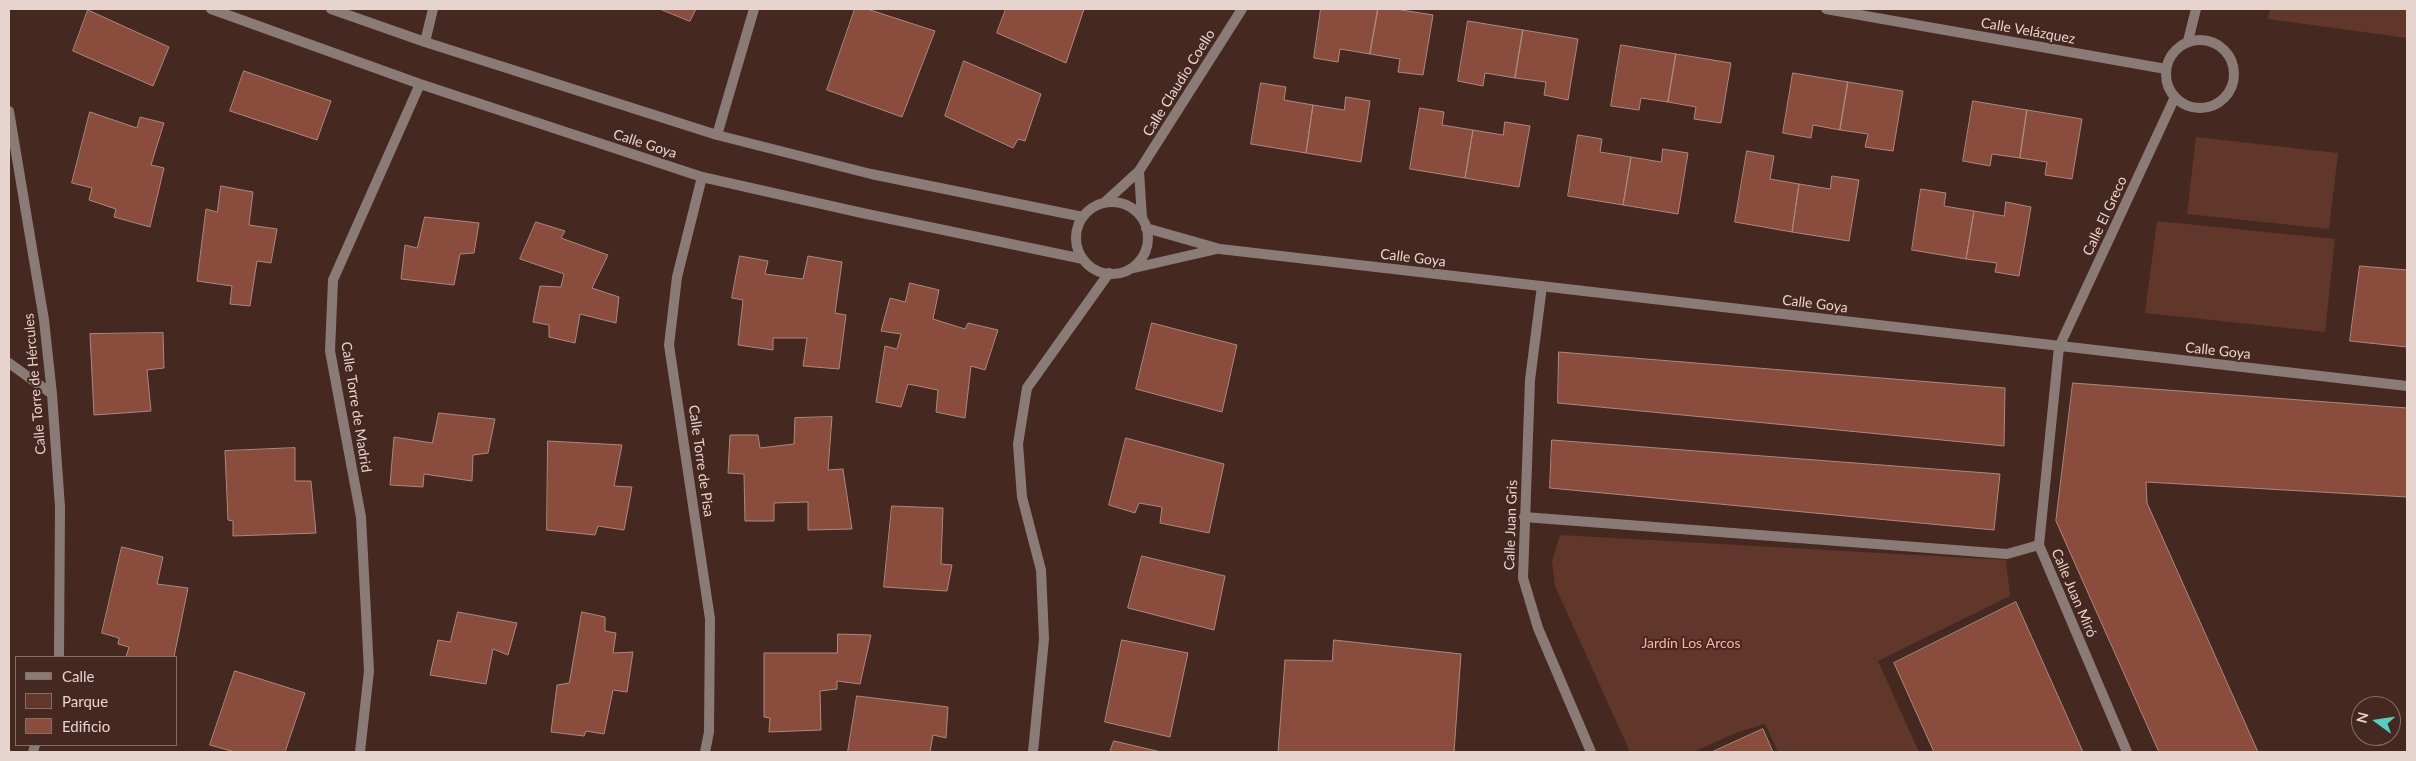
<!DOCTYPE html>
<meta charset="utf-8">
<style>
body{margin:0}
#map{position:relative;width:2416px;height:761px;overflow:hidden;background:#452820;font-family:Lato,sans-serif}
canvas{display:block}
.frame{position:absolute;inset:0;border:10px solid #e7d4ce;pointer-events:none}
.legend{position:absolute;left:15px;top:656px;width:162px;height:90px;box-sizing:border-box;background:#452820;border:1px solid #866d66;margin:0;padding:6px 9px;list-style:none;font-size:15px;color:#e7d4ce}
.legend li{display:flex;align-items:center;gap:10px;height:25px}
.legend b{width:25px;border:1px solid #866d66}
.north{position:absolute;left:2351px;top:696px;width:50px;height:50px;box-sizing:border-box;background:#452820;border:1px solid #866d66;border-radius:50%;rotate:284deg;font-size:14px;font-weight:700;line-height:20px;text-align:center;color:#e7d4ce}
.north::after{content:'';display:block;margin:auto;width:18px;height:22px;background:#57cec1;clip-path:polygon(50% 0,100% 100%,50% 72%,0 100%)}
</style>
<div id="map">
<canvas width="2416" height="761"></canvas>
<div class="frame"></div>
<ul class="legend">
<li><b style="height:6px;background:#8b7b76"></b>Calle</li>
<li><b style="height:14px;background:#61362b"></b>Parque</li>
<li><b style="height:14px;background:#8a4d3d"></b>Edificio</li>
</ul>
<div class="north">N</div>
</div>
<script>
const ctx = document.querySelector('canvas').getContext('2d');
ctx.lineJoin = 'round';
function paint(path, color) {
  ctx.fillStyle = color;
  ctx.fill(path, 'evenodd');
}
function trace(path, color, width, dash) {
  ctx.strokeStyle = color;
  ctx.lineWidth = width;
  ctx.lineCap = dash ? 'butt' : 'round';
  ctx.setLineDash(dash || []);
  ctx.stroke(path);
}
function drawText(font, color, halo, rows, align = 'center') {
  ctx.font = font + ' Lato,sans-serif';
  ctx.lineWidth = 4;
  ctx.setLineDash([]);
  ctx.textBaseline = 'middle';
  ctx.strokeStyle = halo;
  ctx.fillStyle = color;
  for (const [text, x, y, turn = 0] of rows) {
    ctx.save();
    ctx.translate(x, y);
    ctx.rotate((+turn || 0) * Math.PI / 180);
    ctx.textAlign = isNaN(turn) ? turn : align;
    if (halo) ctx.strokeText(text, 0, 0);
    ctx.fillText(text, 0, 0);
    ctx.restore();
  }
}
const green = new Path2D(`
 M2270 9H2407V38L2268 19Z
 M2196 137 2338 153 2329 229 2187 214Z
 M2157 221 2335 239 2325 332 2145 313Z
 M1560 535 2006 560 2010 596 1878 661 1919 752H1778L1765 724 1738 732 1693 752H1630L1555 586 1552 561Z`);
const building = new Path2D(`
 M660 9H696L690 21Z
 M855 9H867L935 31 902 117 827 90Z
 M1006 9H1084L1066 63 997 33Z
 M1321 9H1378L1370 54 1340 49 1338 62 1314 58Z
 M1378 9H1395L1433 15 1423 75 1398 72 1400 59 1370 54Z
 M88 10 169 47 153 86 73 51Z
 M1468 21 1523 30 1515 78 1485 73 1483 86 1458 81Z
 M1523 30 1578 39 1568 100 1544 95 1546 82 1515 78Z
 M1621 45 1676 54 1668 102 1641 98 1639 110 1611 106Z
 M1676 54 1731 63 1721 123 1694 119 1696 107 1668 102Z
 M964 61 1041 94 1025 141 1018 139 1013 148 945 116Z
 M244 71 331 101 317 140 230 111Z
 M1793 73 1848 82 1840 130 1813 125 1811 138 1783 133Z
 M1848 82 1903 91 1893 151 1865 147 1868 134 1840 130Z
 M1261 83 1286 87 1284 100 1313 105 1306 153 1251 144Z
 M1346 97 1370 101 1361 162 1306 153 1313 105 1344 110Z
 M1973 101 2027 110 2020 158 1992 154 1990 166 1963 161Z
 M1420 108 1444 112 1442 125 1473 130 1465 178 1410 169Z
 M2027 110 2082 119 2072 179 2045 175 2047 162 2020 158Z
 M90 112 137 128 140 117 164 123 151 165 164 168 150 227 114 217 116 209 89 200 92 188 72 183Z
 M1505 122 1530 126 1519 187 1465 178 1473 130 1503 135Z
 M1578 135 1602 139 1600 152 1631 157 1623 205 1568 196Z
 M1663 149 1688 153 1678 214 1623 205 1631 157 1661 162Z
 M1747 151 1774 156 1770 179 1799 184 1792 232 1735 222Z
 M1832 176 1859 180 1849 241 1792 232 1799 184 1830 189Z
 M221 186 253 192 249 225 277 229 271 263 257 261 250 306 230 304 232 286 197 281 206 209 217 212Z
 M1921 189 1946 193 1944 206 1974 211 1966 259 1912 250Z
 M2006 202 2031 207 2019 276 1995 272 1997 263 1966 259 1974 211 2004 216Z
 M425 217 479 223 474 253 460 254 454 285 401 279 405 245 417 248Z
 M536 222 565 231 561 238 608 255 592 288 619 297 616 323 580 314 575 343 549 337V325L533 322 540 286 561 287 564 274 520 259Z
 M740 256 768 261 765 274 803 279 808 256 842 262 835 313 846 315 839 369 803 366 807 338H773V350L738 345 743 300 732 298Z
 M2360 266 2407 270V347L2350 341Z
 M910 283 939 290 933 319 965 329 968 323 998 330 985 370 971 366 965 418 936 412 938 390 908 384 901 407 876 402 885 346 897 349 901 334 881 331 890 298 905 302Z
 M1152 323 1237 345 1222 412 1136 389Z
 M163 333 164 368 147 370 151 411 94 415 90 334Z
 M1559 352 2005 388 2004 446 1558 403Z
 M2073 383 2407 408V497L2146 482 2147 503 2258 752H2159L2056 521Z
 M439 413 495 419 488 453 473 455 472 481 424 474 423 487 390 485 394 437 432 443Z
 M832 417 828 470 843 469 852 529 808 530V502L774 503V521H745L744 474 728 473 730 435H758L760 448 794 444 795 418Z
 M1126 438 1224 464 1209 533 1160 523 1162 507 1139 503 1135 513 1109 505Z
 M1552 440 2000 474 1994 530 1550 488Z
 M548 441 622 445 614 486 632 487 624 530 598 526 595 535 547 530Z
 M295 448V481H311L316 533 233 536V521L228 520 225 451Z
 M892 506 943 508 941 564 952 565 947 591 884 587Z
 M122 547 163 557 157 584 188 588 174 657H126L129 647 118 644 119 638 102 633Z
 M1142 556 1225 576 1214 630 1128 608Z
 M2016 602 2083 752H1934L1894 663Z
 M458 612 517 623 508 655 493 649 486 684 430 675 438 640 450 642Z
 M582 612 605 617V631L616 633 613 653 633 652 627 692 613 690 604 734 586 731 584 736 551 732 557 685 569 683Z
 M838 634 871 635 860 684 837 681V689L820 691 821 730 769 732 770 718 764 717V653H837Z
 M1122 640 1188 653 1170 737 1105 722Z
 M1334 640 1461 654 1454 752H1278L1285 660 1332 661Z
 M235 671 305 693 285 752H235L210 745Z
 M857 696 948 707 946 738 933 735 930 752H848Z
 M1763 729 1773 752H1712Z
 M1114 741 1161 752H1110Z`);
const pedestrian = new Path2D(`
 M2188 41 2196 9
 M2059 347 2175 97
 M1524 517 2007 554 2039 545`);
const minor = new Path2D(`
 M211 9 420 84 702 177 862 213 1083 259
 M331 9 425 42 717 135 871 174 1083 217
 M1826 9 2166 69
 M2166 74a34 34 0 1 1 68 0a34 34 0 1 1-68 0Z
 M425 42 433 9
 M9 111 44 320 52 394 60 507 59 657
 M717 135 754 9
 M1139 171 1142 218
 M702 177 677 277 669 345 710 619 709 732 705 752
 M1076 238a36 36 0 1 1 72 0a36 36 0 1 1-72 0Z
 M1104 203 1139 171 1242 9
 M1146 228 1220 249 2407 386
 M1134 268 1217 249
 M1542 286 1530 380 1523 578 1538 628 1591 752
 M2059 347 2039 545 2127 752
 M9 363 52 394
 M33 752 35 745
 M360 752 369 671 361 517 330 351 333 280 420 84
 M1033 752 1044 639 1041 570 1022 497 1018 444 1027 388 1109 273`);
const streetNames = [
 ["Calle Velázquez",2028,31,10],
 ["Calle Claudio Coello",1179,83,-58],
 ["Calle Goya",645,144,18],
 ["Calle El Greco",2105,216,-65],
 ["Calle Goya",1413,258,7],
 ["Calle Goya",1815,304,7],
 ["Calle Goya",2218,351,6],
 ["Calle Torre de Hércules",35,384,-95],
 ["Calle Torre de Madrid",356,407,81],
 ["Calle Torre de Pisa",701,461,82],
 ["Calle Juan Gris",1511,525,-88],
 ["Calle Juan Miró",2074,593,67]
];
const parkNames = [
 ["Jardín Los Arcos",1691,643]
];
paint(green, '#61362b');
paint(building, '#8a4d3d');
trace(building, '#ac887e', 1);
trace(pedestrian, '#8b7b76', 10);
trace(minor, '#8b7b76', 10);
drawText('14px', '#e7d4ce', '#452820', streetNames);
drawText('14px', '#fdb29e', '#452820', parkNames);
</script>
